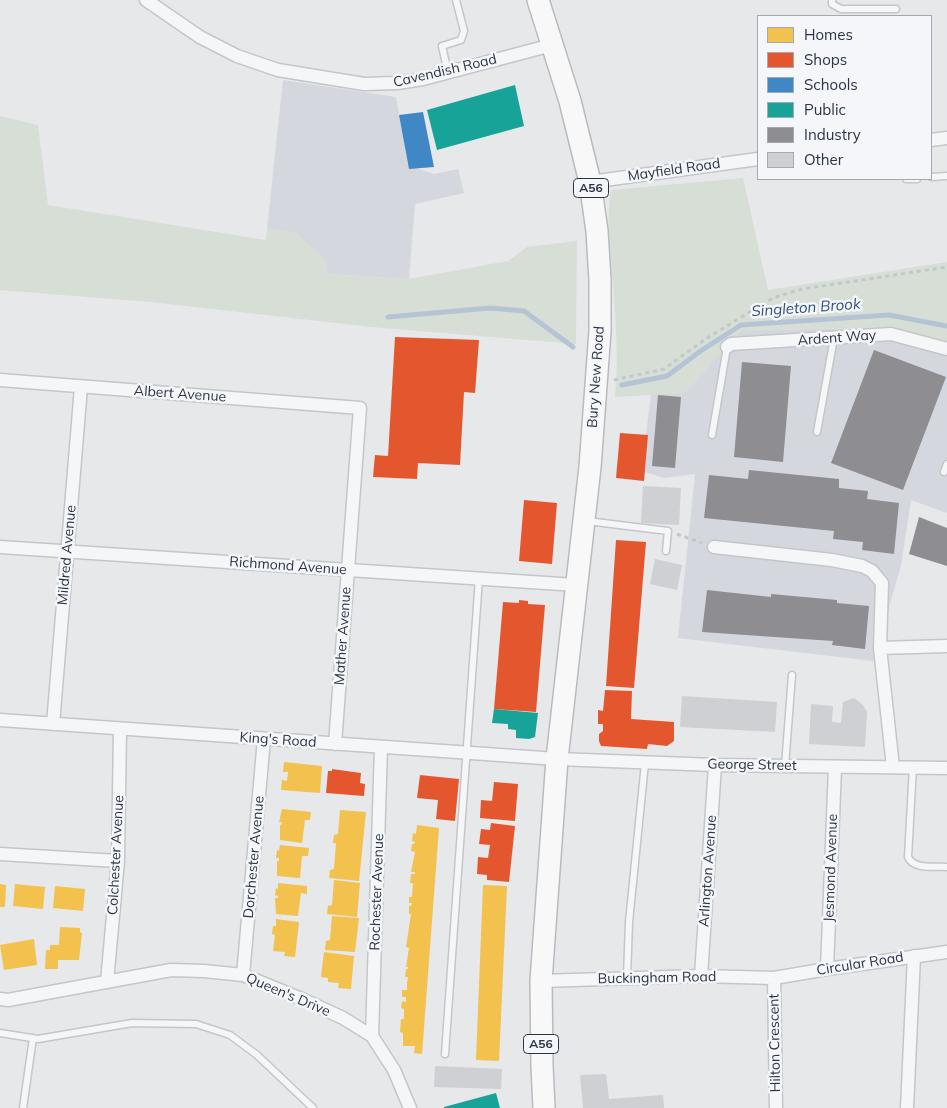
<!DOCTYPE html>
<style>
body{margin:0}
#map{position:relative;width:947px;height:1108px;overflow:hidden;background:#e6e8ea;font-family:Mulish,sans-serif}
canvas{display:block}
.legend{position:absolute;left:757px;top:15px;width:175px;height:165px;box-sizing:border-box;background:#f4f6f9;border:1px solid #a4a8b1;margin:0;padding:6px 9px;list-style:none;font-size:15px;color:#2b3445}
.legend li{display:flex;align-items:center;gap:10px;height:25px}
.legend b{width:25px;border:1px solid #a4a8b1}
</style>
<div id="map">
<canvas width="947" height="1108"></canvas>
<ul class="legend">
<li><b style="height:14px;background:#f2c14e"></b>Homes</li>
<li><b style="height:14px;background:#e4572e"></b>Shops</li>
<li><b style="height:14px;background:#3f88c5"></b>Schools</li>
<li><b style="height:14px;background:#17a398"></b>Public</li>
<li><b style="height:14px;background:#8d8d92"></b>Industry</li>
<li><b style="height:14px;background:#ced0d3"></b>Other</li>
</ul>
</div>
<script>
const ctx = document.querySelector('canvas').getContext('2d');
ctx.lineJoin = 'round';
function paint(path, color) {
  ctx.fillStyle = color;
  ctx.fill(path, 'evenodd');
}
function trace(path, color, width, dash) {
  ctx.strokeStyle = color;
  ctx.lineWidth = width;
  ctx.lineCap = dash ? 'butt' : 'round';
  ctx.setLineDash(dash || []);
  ctx.stroke(path);
}
function drawText(font, color, halo, rows, align = 'center') {
  ctx.font = font + ' Mulish,sans-serif';
  ctx.lineWidth = 5;
  ctx.setLineDash([]);
  ctx.textBaseline = 'middle';
  ctx.strokeStyle = halo;
  ctx.fillStyle = color;
  for (const [text, x, y, turn = 0] of rows) {
    ctx.save();
    ctx.translate(x, y);
    ctx.rotate((+turn || 0) * Math.PI / 180);
    ctx.textAlign = isNaN(turn) ? turn : align;
    if (halo) ctx.strokeText(text, 0, 0);
    ctx.fillText(text, 0, 0);
    ctx.restore();
  }
}
const built = new Path2D(`
 M283 80 396 97 408 165 434 174 458 169 464 193 415 204 409 279 326 274 297 233 267 229Z
 M889 328 947 341V513L911 500 901 566 873 661 678 638 695 474 664 478 645 472 646 435 651 394 684 393 742 330Z`);
const green = new Path2D(`
 M0 116 38 125 48 205 266 240 267 229 297 233 327 261V274L409 279 508 261 527 247 577 241 576 344 372 327 150 302 0 290Z
 M743 178 768 290 947 262V341L889 328 742 330 684 393 615 397C620 351 614 305 611 259 609 236 607 214 611 190Z`);
const homes = new Path2D(`
 M284 762 322 766 320 793 281 790 282 780 287 781 288 772H283Z
 M282 809 311 812 310 820H305L302 843 280 840V825H281L282 822H279Z
 M340 810 366 812 359 881 329 878 330 870 334 869 336 843H333L334 835 338 834Z
 M417 825 439 828 422 1054 414 1053 415 1046H403V1033L400 1032 401 1019H404V1009L401 1008 402 1001 406 1002V997H402V990H407V983L408 977H405L406 969H408V967H406L409 948 406 947 411 914H409V906H411L412 903H409V897H412L413 883H410L411 874H415V872H411L415 852 411 851 412 844H414L415 842 412 841 413 833 416 834Z
 M280 845 309 848 308 856H302L300 878 277 876V861H279V858H276L277 850 279 851Z
 M334 880 360 883 357 917 327 914 328 906 332 905Z
 M278 883 307 886V894L301 893 298 916 276 914 275 898H278V896L275 895 276 888 278 889Z
 M0 884 6 885 5 907H0Z
 M15 884 45 887 43 909 13 906Z
 M483 885 507 886 499 1061 476 1060Z
 M55 886 85 889 83 911 53 908Z
 M332 916 359 918 355 952 325 950 326 941 330 940Z
 M276 919 299 922 295 957 284 956 285 952 273 951 275 935 272 934 273 926H276Z
 M60 927 80 928V932L82 933 79 960H58V969H45L46 950H50V945H59Z
 M34 939 37 965 4 970 0 945Z
 M324 952 354 956 351 989 338 988 339 983 328 982V978L321 977Z`);
const shops = new Path2D(`
 M395 337 479 340 475 393 464 392 460 465 418 463 417 479 373 477 375 455 388 456Z
 M620 433 648 435 644 481 616 478Z
 M524 500 557 503 552 564 519 561Z
 M616 540 646 542 634 688 606 686Z
 M519 600 528 601V604L545 605 536 712 494 709 503 602 519 603Z
 M605 690 632 691 631 719 674 722V741L667 746 648 744 647 749 601 746 599 741V734L603 731V724H598V710L603 711Z
 M332 769 361 773 360 783 365 784 364 796 326 793 328 771H332Z
 M420 775 459 779 455 821 436 819 438 800 417 798Z
 M494 782 518 784 515 821 480 818 481 800 492 801Z
 M491 823 515 826 509 882 487 880V875L477 874 478 857 488 858 490 845 479 844 481 829 490 830Z`);
const schools = new Path2D(`
 M423 112 434 167 409 169 399 115Z`);
const public = new Path2D(`
 M515 85 524 126 437 150 427 110Z
 M494 709 538 713 535 737 529 739 516 738V730L508 729V724L492 723Z
 M496 1093 500 1108H444V1107Z`);
const industry = new Path2D(`
 M874 350 946 377 903 490 831 463Z
 M742 362 791 366 783 462 734 457Z
 M658 395 681 397 675 468 652 466Z
 M749 470 839 479V488L868 491 867 499 899 503 894 554 862 550 863 542 833 539 834 531 704 518 709 475 748 479Z
 M919 517 947 528V566L909 554Z
 M707 590 771 597V594L837 600V603L869 606 865 649 832 645 833 641 702 632Z`);
const stream = new Path2D(`
 M388 317 490 308 524 311 573 347
 M622 385 667 376 702 350 741 325 889 315 947 326`);
const building = new Path2D(`
 M643 486 681 488 679 525 641 523Z
 M655 559 682 565 677 590 650 584Z
 M682 696 777 702 775 732 680 727Z
 M854 698 863 705 867 712 865 747 809 744 811 704 833 706 832 722 841 723 843 702Z
 M435 1066 502 1069 501 1089 434 1087Z
 M606 1074 609 1099 663 1095 664 1108H583L580 1075Z`);
const path = new Path2D(`
 M614 380 664 369 707 338 773 298 802 289 947 267
 M677 534 702 543`);
const service = new Path2D(`
 M832 0V4L841 9H896
 M448 73 442 46 461 40 464 31 456 0
 M931 177 947 176
 M906 179H917
 M817 432 834 338
 M712 435 727 347
 M944 472 947 464
 M587 521 668 531 666 551
 M785 766 792 675
 M913 767 908 857C914 870 934 866 947 867
 M627 978 629 922 645 763
 M0 1033 38 1039 132 1023 196 1024 230 1035 257 1055 313 1108
 M445 1054 479 578
 M23 1108 33 1038`);
const minor = new Path2D(`
 M146 0 200 37 237 56 278 70 364 84 397 83 423 79 552 45
 M931 140 947 138
 M590 182 758 159
 M727 347 731 344 891 334 947 349
 M0 380 360 408 335 744
 M0 547 576 585
 M714 547 832 560 862 566 872 571 882 583 880 648 893 767
 M880 648 947 646
 M0 720 557 759 715 765 947 768
 M53 724 81 387
 M0 854 118 861
 M827 969 835 767
 M243 975 264 739
 M701 976 715 765
 M774 978 776 1108
 M541 981 701 976 774 978 827 969 947 952
 M107 982 118 861 120 729
 M0 999 8 1000 171 970 204 971 243 975 304 1000 343 1018 372 1036 394 1070 410 1108
 M372 1036 381 747
 M907 1108 914 956`);
const trunk = new Path2D(`
 M538 0 570 101 590 182 597 231 600 280V331L590 467 557 759 541 981 542 1066 544 1108`);
const shields = [
 [591,188,35],
 [541,1044,35]
];
const shieldNames = [
 ["A56",591,188],
 ["A56",541,1044]
];
const streetNames = [
 ["Cavendish Road",445,71,-13],
 ["Mayfield Road",674,170,-8],
 ["Ardent Way",837,338,-4],
 ["Bury New Road",596,377,-86],
 ["Albert Avenue",180,394,4],
 ["Mildred Avenue",67,555,-85],
 ["Richmond Avenue",288,566,4],
 ["Mather Avenue",343,636,-86],
 ["King's Road",278,740,4],
 ["George Street",752,765,1],
 ["Colchester Avenue",116,855,-87],
 ["Dorchester Avenue",254,857,-85],
 ["Jesmond Avenue",831,868,-88],
 ["Arlington Avenue",708,871,-86],
 ["Rochester Avenue",377,892,-88],
 ["Circular Road",860,964,-9],
 ["Buckingham Road",657,978,-1],
 ["Queen's Drive",288,995,23],
 ["Hilton Crescent",775,1043,-91]
];
const waterNames = [
 ["Singleton Brook",806,308,-4]
];
paint(built, '#d4d7dd');
paint(green, '#d6ded6');
paint(homes, '#f2c14e');
paint(shops, '#e4572e');
paint(schools, '#3f88c5');
paint(public, '#17a398');
paint(industry, '#8d8d92');
trace(stream, '#b4c4d5', 5);
paint(building, '#ced0d3');
trace(service, '#c4c6c8', 9);
trace(minor, '#c4c6c8', 15);
trace(trunk, '#b8bbbf', 24);
trace(path, '#c5c6ca', 3, [4, 4]);
trace(service, '#f5f6f7', 6);
trace(minor, '#f5f6f7', 12);
trace(trunk, '#f8f8f8', 21);
for (const [x, y, w] of shields) {
  const box = new Path2D();
  box.roundRect(x - w / 2, y - 9.5, w, 19, 4);
  ctx.fillStyle = '#f4f6f9';
  ctx.fill(box);
  trace(box, '#2b3445', 1);
}
drawText('bold 12px', '#2b3445', null, shieldNames);
drawText('14px', '#2b3445', '#f4f6f9', streetNames);
drawText('italic 15px', '#34527a', '#f4f6f9', waterNames);
</script>
